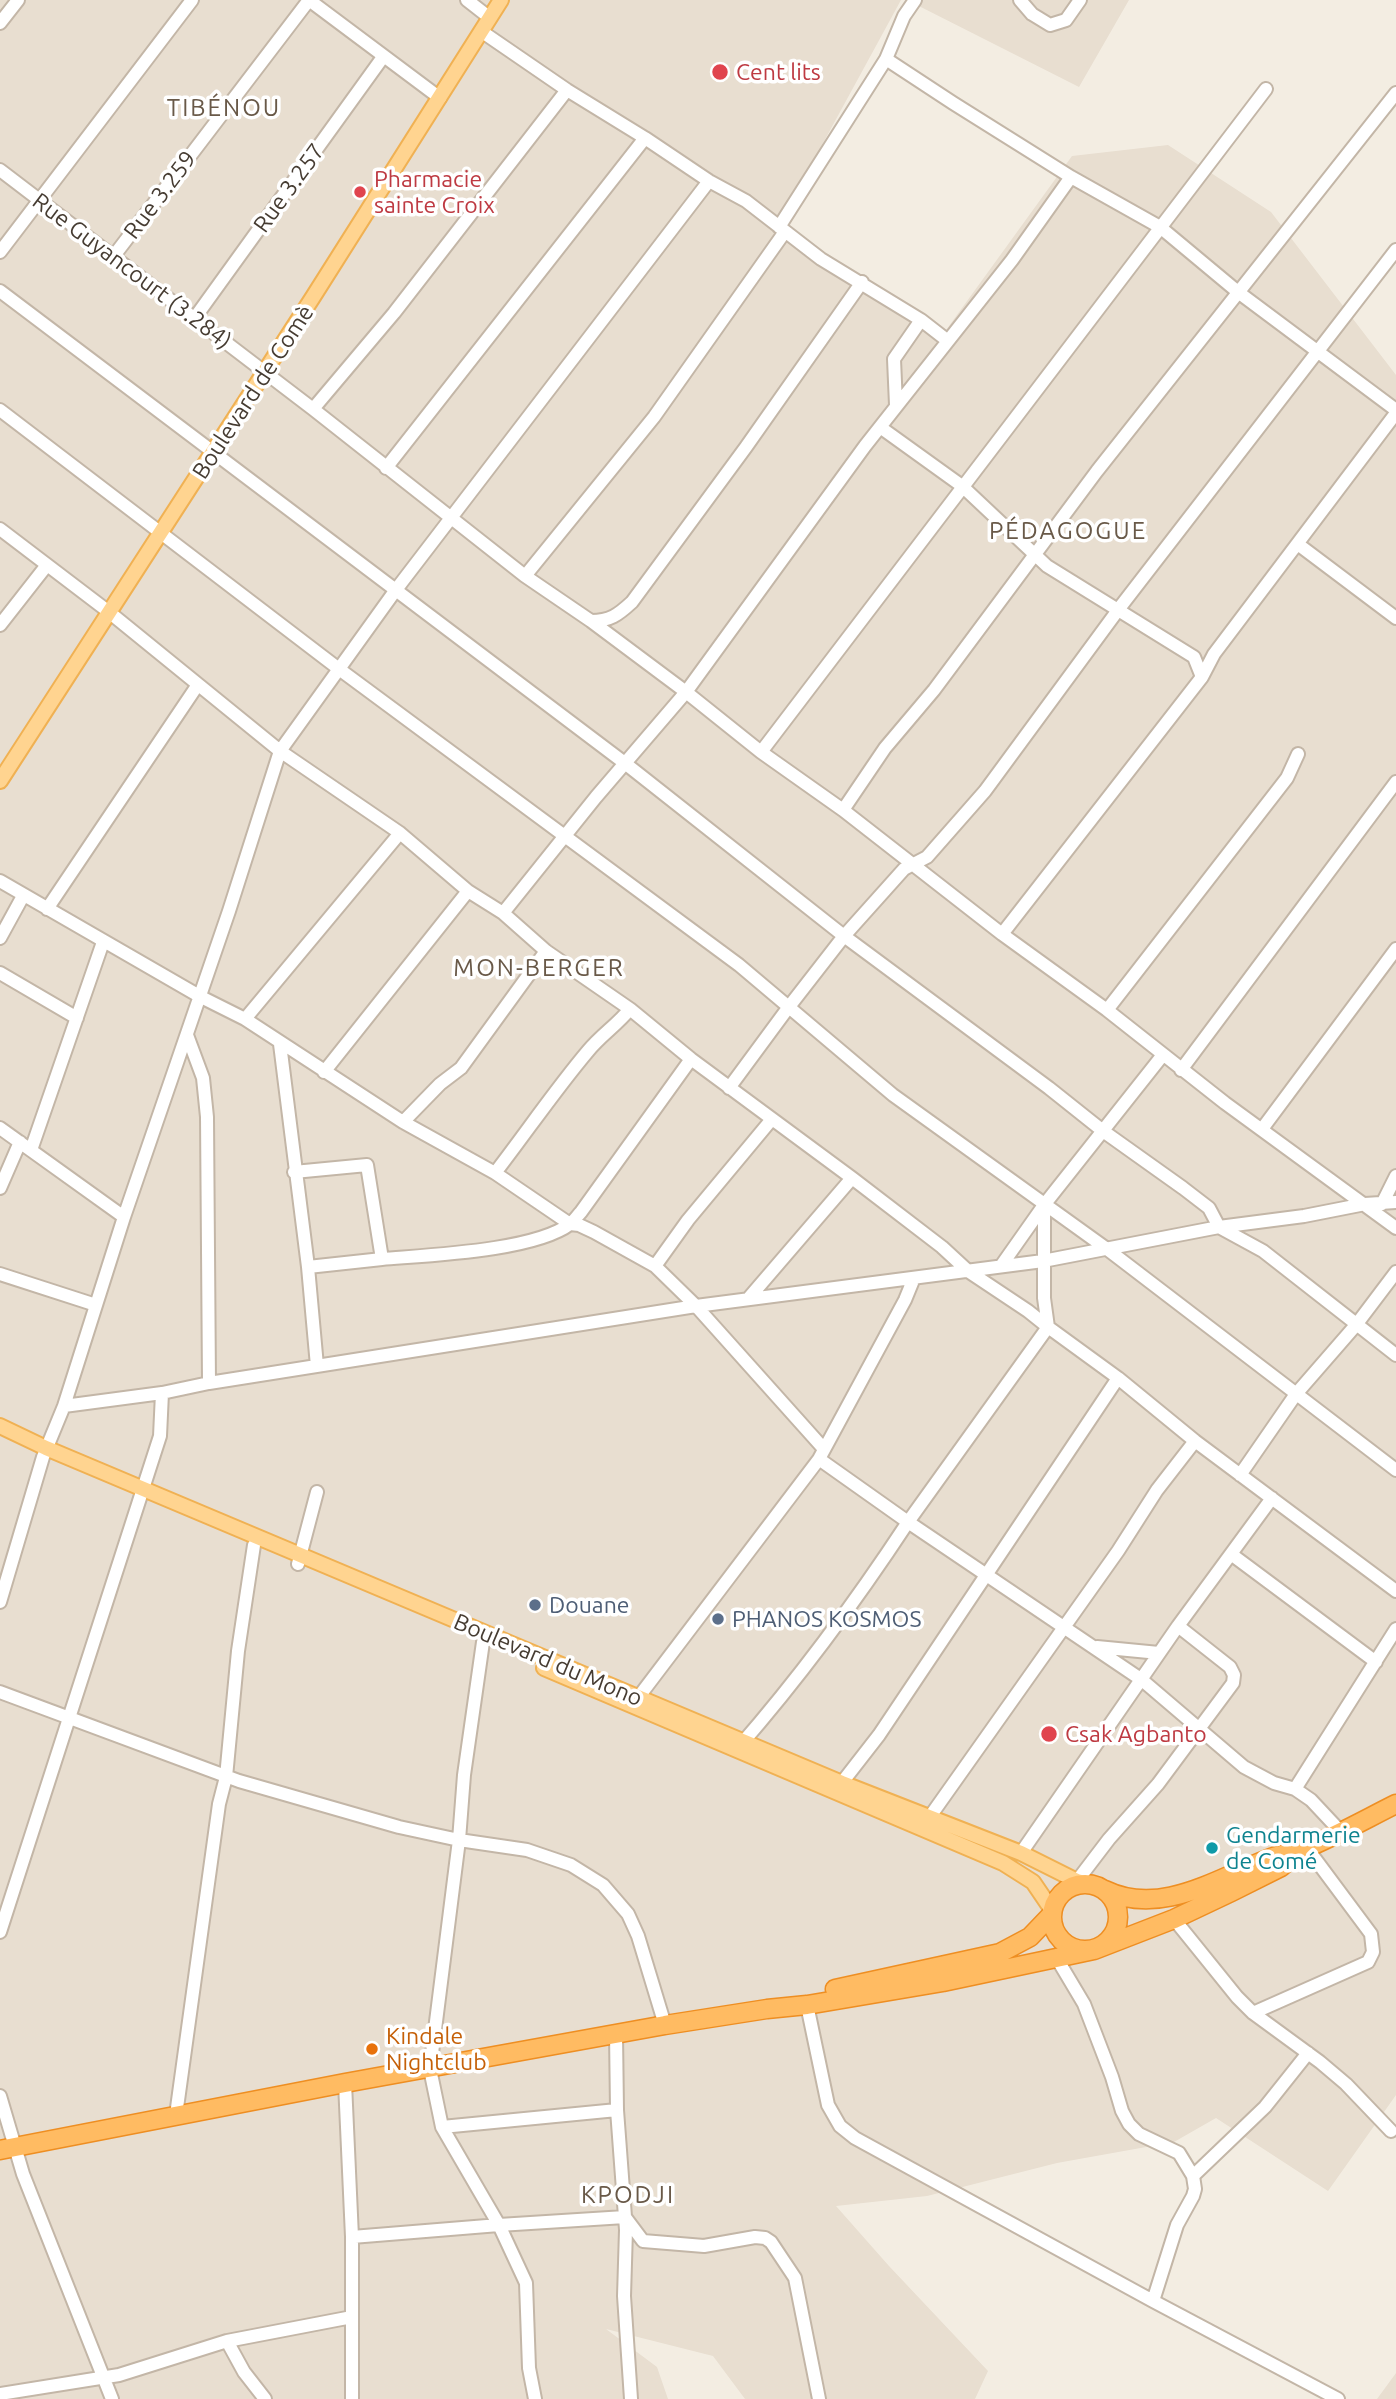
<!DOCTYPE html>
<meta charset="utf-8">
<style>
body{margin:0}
canvas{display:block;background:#f3ede2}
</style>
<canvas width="1396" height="2399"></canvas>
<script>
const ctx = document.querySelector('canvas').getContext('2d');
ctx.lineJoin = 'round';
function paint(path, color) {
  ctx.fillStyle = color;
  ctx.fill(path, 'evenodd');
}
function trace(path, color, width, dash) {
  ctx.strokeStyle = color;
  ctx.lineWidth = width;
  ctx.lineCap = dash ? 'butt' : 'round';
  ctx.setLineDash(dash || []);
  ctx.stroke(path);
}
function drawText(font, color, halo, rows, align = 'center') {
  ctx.font = font + ' Ubuntu,sans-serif';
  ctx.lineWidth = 7;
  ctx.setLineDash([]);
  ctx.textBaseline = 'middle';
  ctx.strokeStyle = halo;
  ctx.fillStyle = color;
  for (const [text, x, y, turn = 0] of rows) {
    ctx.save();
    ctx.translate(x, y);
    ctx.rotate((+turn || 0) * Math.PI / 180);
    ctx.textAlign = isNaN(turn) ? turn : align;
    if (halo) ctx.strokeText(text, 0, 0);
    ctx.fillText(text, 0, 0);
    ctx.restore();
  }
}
const residential = new Path2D(`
 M0 0H901L774 233 941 337 1072 156 1168 145 1271 212 1396 375V2095L1328 2191 1216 2118 1174 2142 1057 2163 927 2196 836 2206 889 2266 988 2371 975 2399H745L713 2356 606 2329 657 2367 668 2399H0Z
 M907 0H1129L1079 87Z
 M1396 2373V2399H1377Z`);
const minor = new Path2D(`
 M309 0 440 98
 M467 0 490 18
 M1020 0 1032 14 1050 25 1066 20 1080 0
 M0 23 18 0
 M481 31 567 90 645 138 709 181 746 201 821 259 921 320 894 359 896 405
 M886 59 953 103 1071 177 1160 227 1238 292 1396 410
 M0 170 313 409 525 576 591 621 686 692 761 752 843 810 1002 934 1107 1010 1225 1103 1396 1228
 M779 227 886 59 904 16 915 0
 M0 252 192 0
 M113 257 309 0
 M0 291 626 764 844 936 1049 1088 1103 1131 1183 1188 1209 1208 1219 1227 1263 1251 1396 1355
 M194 319 383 57
 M921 320 948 341
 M313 409 394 313 567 90
 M0 410 339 669 739 965 893 1095 1107 1249 1396 1470
 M880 427 962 486 1047 566 1194 657 1202 677
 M386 468 645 138
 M0 529 109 612 280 751 400 833 468 891 503 913 546 951 630 1009 691 1059 852 1178 942 1247 968 1271 1028 1311 1048 1327
 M1299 545 1396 618
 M525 576 654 417 784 233
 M591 621C610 621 618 615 632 602L746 447 862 282
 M0 625 47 565
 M761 752 1266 89
 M843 810 885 748 934 690 1097 471 1396 93
 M0 881 201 997 245 1019 403 1122 495 1173 570 1224 579 1225 594 1232 655 1266 696 1306 824 1449
 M47 909 197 686
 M503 913 596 797 686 692 865 446 1012 260 1071 177
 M1002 934 1202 677 1214 654 1396 413
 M0 938 23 896
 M0 973 77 1018
 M1107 1010 1287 778 1298 754
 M245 1019 400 833
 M187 1035 203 1078 207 1117 209 1383
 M280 1044 308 1267 317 1366
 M1181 1070 1396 782
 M324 1072 468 891
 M729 1088 788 1008 844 936 904 869 927 857 985 791 1121 606 1396 250
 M403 1122 440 1084 461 1068 546 951
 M0 1128 124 1217
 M1262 1129 1396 949
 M31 1150 103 942
 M294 1172 367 1165 382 1259 308 1267
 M495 1173C526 1133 555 1090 588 1051 601 1035 617 1025 630 1009
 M0 1188 20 1142
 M1382 1204 1396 1176
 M1044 1205V1298L1048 1327
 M382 1259C429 1255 534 1251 570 1224 574 1221 578 1215 581 1212L691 1059
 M655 1266 688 1220 772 1119
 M1001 1266 1044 1205 1162 1056
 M0 1274 96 1305
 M748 1299 852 1178
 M64 1406 162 1393 209 1383 696 1306 1043 1261 1219 1227 1304 1216 1365 1204 1396 1202
 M1240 1475 1296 1394 1356 1325 1396 1272
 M1231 1554 1376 1662
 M298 1564 317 1492
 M0 1602 43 1457 64 1406 124 1217 229 911 280 751 395 591 709 181
 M1097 1647 1159 1653
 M0 1692 239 1781 399 1827 459 1840 527 1850 571 1865 603 1885 628 1914 638 1936 665 2025
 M634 1703 819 1459 905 1300 914 1278
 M738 1748C800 1677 856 1601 908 1522L819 1459
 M837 1789 879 1735 1118 1378
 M1295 1789 1396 1629
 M924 1825 1118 1551 1157 1490 1195 1441
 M1341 1832 1311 1800 1295 1789 1274 1783 1244 1767 1142 1680 908 1522 1048 1327 1118 1378 1195 1441 1396 1591
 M1021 1853 1178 1626 1272 1498
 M1077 1881 1109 1839 1158 1784 1233 1683 1234 1675 1230 1667 1178 1626
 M1174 1919 1237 1997 1253 2013 1320 2062 1346 2084 1391 2131
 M0 1932 160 1436 162 1393
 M1056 1957 1084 2004 1112 2077 1122 2111 1129 2124 1139 2134 1179 2153 1193 2176 1195 2189 1193 2196 1177 2225 1153 2301
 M807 2005 828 2105 840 2126 855 2138 1153 2301 1338 2399
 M1253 2013 1368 1962 1373 1952 1371 1934 1307 1848
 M616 2034 617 2110 626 2230 624 2296 631 2399
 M345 2083 352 2237V2399
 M0 2096 23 2174 112 2399
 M176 2115 219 1804 226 1777 238 1651 254 1545
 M442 2127 617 2110
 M1193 2176 1265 2107 1308 2053
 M352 2237 499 2225 442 2127 430 2069 459 1840 464 1775 483 1642
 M227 2341 244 2372 265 2399
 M0 2394 119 2375 227 2341 352 2317
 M535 2399 529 2368 526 2283 499 2225 625 2217 643 2241 704 2246 755 2237 765 2238 771 2242 795 2278 819 2399`);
const major = new Path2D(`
 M0 781 313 297 501 0
 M0 1426 46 1448 842 1783 1021 1853 1077 1881 1099 1886
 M544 1668 1003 1863 1033 1882 1052 1910`);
const highway = new Path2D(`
 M1052 1917a33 33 0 1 1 66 0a33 33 0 1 1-66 0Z
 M1105 1890C1160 1917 1216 1879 1268 1859 1279 1854 1292 1854 1304 1849 1336 1836 1366 1819 1396 1804
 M835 1989 1000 1953 1030 1937 1052 1914
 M0 2150 345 2083 665 2025 767 2009 807 2005 943 1982 1094 1950 1174 1919 1231 1892 1281 1867 1301 1850`);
const markers = [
 [720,72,9,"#e0444e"],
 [360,192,7,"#e0444e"],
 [535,1605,7,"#5c6f8a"],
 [718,1619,7,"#5c6f8a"],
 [1049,1734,9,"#e0444e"],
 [1212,1848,7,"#0f9aa8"],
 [372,2049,7,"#e8710a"]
];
const healthNames = [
 ["Cent lits",736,72],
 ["Pharmacie",374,179],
 ["sainte Croix",374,205],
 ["Csak Agbanto",1065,1734]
];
const streetNames = [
 ["Rue 3.257",289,188,-54],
 ["Rue 3.259",160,195,-53],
 ["Rue Guyancourt (3.284)",132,271,37],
 ["Boulevard de Comè",253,392,-57],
 ["Boulevard du Mono",548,1660,23]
];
const serviceNames = [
 ["Douane",549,1605],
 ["PHANOS KOSMOS",732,1619]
];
const cultureNames = [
 ["Gendarmerie",1226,1835],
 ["de Comé",1226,1861]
];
const foodNames = [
 ["Kindale",386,2036],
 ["Nightclub",386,2062]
];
const neighbourhoodNames = [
 ["TIBÉNOU",224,108],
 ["PÉDAGOGUE",1068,531],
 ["MON-BERGER",539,968],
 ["KPODJI",628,2195]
];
paint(residential, '#e8ded0');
trace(minor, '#c3b6a7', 16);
trace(major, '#f0b153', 18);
trace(highway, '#ee8e22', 21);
trace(minor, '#fff', 12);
trace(major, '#ffd490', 14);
trace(highway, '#ffbb62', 18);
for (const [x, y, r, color] of markers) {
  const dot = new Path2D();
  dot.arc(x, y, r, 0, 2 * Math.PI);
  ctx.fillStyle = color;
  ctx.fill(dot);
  trace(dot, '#fff', 2.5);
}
drawText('23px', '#be3a42', '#fff', healthNames, 'left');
drawText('23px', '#463c32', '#fff', streetNames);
drawText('23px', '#4e5e75', '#fff', serviceNames, 'left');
drawText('23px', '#0d838f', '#fff', cultureNames, 'left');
drawText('23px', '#c56008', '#fff', foodNames, 'left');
ctx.letterSpacing = '2px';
drawText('24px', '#695948', '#fff', neighbourhoodNames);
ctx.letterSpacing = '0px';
</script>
